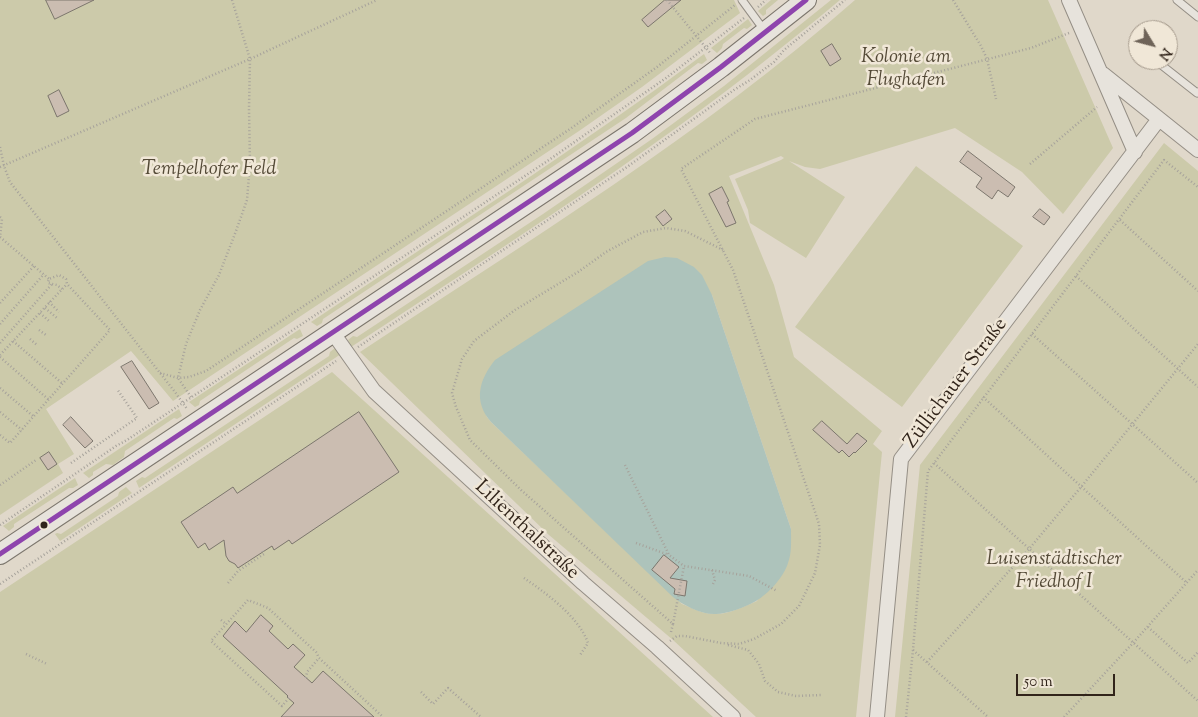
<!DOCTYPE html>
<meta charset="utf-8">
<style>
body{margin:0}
#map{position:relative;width:1198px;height:717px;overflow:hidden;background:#e0d8ca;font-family:"Sorts Mill Goudy",serif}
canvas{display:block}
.north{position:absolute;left:1128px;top:20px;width:50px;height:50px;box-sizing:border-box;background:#f0e7d7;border:1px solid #a4998b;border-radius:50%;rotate:127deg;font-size:14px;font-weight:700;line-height:20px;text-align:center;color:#31241a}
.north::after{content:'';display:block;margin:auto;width:18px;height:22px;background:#6e6358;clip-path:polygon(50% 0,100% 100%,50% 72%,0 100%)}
.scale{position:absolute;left:1016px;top:674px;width:99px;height:22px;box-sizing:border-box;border:2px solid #31241a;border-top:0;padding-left:6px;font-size:15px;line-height:18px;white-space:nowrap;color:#31241a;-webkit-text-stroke:4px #f0e7d7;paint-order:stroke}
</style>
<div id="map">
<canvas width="1198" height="717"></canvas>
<div class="north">N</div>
<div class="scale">50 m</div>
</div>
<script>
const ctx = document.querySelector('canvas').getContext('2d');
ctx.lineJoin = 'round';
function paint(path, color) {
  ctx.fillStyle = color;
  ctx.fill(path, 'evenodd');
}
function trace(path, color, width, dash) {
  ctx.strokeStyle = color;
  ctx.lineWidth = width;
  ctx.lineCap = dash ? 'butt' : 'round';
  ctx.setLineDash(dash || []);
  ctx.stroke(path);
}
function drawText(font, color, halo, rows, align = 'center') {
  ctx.font = font + ' "Sorts Mill Goudy",serif';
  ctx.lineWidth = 5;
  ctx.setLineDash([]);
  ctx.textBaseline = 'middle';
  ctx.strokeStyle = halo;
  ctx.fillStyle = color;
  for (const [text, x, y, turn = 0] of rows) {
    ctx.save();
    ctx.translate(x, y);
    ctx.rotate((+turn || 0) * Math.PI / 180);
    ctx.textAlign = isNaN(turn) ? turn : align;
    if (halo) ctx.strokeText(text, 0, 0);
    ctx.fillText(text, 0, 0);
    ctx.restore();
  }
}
const green = new Path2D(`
 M0 0H734L740 13 642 87 579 131 179 397 173 401 131 351 46 409 74 454 58 464 63 473 0 515Z
 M771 0H778L766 10V14L763 16 758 11Z
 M831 0H840C780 50 719 98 655 143 556 214 453 280 351 347L348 340 353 336 357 337 543 214 652 139 724 86Z
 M855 0H1048L1113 148 1063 214 1022 172 955 128 820 169 805 167 789 161 845 197 806 258 750 223 748 210 735 179 781 160 784 158 781 156 729 176 774 285 794 357 882 431 873 444 882 452 856 717H756L673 640 549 535 360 352C528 241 703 134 855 0ZM712 295 791 529 757 601C745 606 727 615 714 614 703 614 692 608 682 604L491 422 487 417 482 405Z
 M748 19 752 25 747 29 744 28 723 44 722 48 717 53 711 48Z
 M704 54 707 60 702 64 698 63 626 118 323 319 322 323 317 326 311 322C443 234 577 149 704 54Z
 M1164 143 1198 171V717H895L920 465Z
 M916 166 1023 246 902 407 795 327Z
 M300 329 303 336 297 339 294 338 200 401 199 405 195 407 189 402Z
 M335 348 341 354 139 488 136 481 142 477 145 478 329 356 330 352Z
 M332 372 681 688 713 717H0V592Z
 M179 409 182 416 177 419 174 418 125 451 124 457 113 465 106 464 93 472V475L89 478 83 473Z
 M75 478 78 485 73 488H69L14 524V527L9 531 3 526Z
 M126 487 132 493 60 541 55 534 57 533 61 534 118 496 119 492Z`);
const water = new Path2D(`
 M665 257 677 258 694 267 702 275 712 295 791 529C791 540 792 553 788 563 784 577 768 594 756 601 746 607 727 614 716 614 702 615 683 605 673 597L491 422C473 401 479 380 495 360L648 261Z`);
const building = new Path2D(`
 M46 0H94L55 19Z
 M665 0H681L648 27 642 20Z
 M832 44 841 59 830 66 821 51Z
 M59 90 69 111 57 117 48 96Z
 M968 151 1015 187 1008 197 998 190 992 199 976 187 982 178 960 162Z
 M722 187 729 201 727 202 736 223 726 227 709 194Z
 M1040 209 1050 217 1044 225 1033 217Z
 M665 210 672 219 663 226 656 217Z
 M132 361 159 403 149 409 121 367Z
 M359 412 399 472 292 544 289 540 274 550 272 546 238 568 235 564 229 561 226 556 224 540 209 550 205 543 198 548 181 522 233 487 237 493Z
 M71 417 93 441 85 448 63 425Z
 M822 421 847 444 857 433 867 441 855 453 854 452 849 457 842 450 839 453 813 430Z
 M49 452 57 464 48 470 40 458Z
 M664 555 679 567 670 578 687 581 685 596 674 594 675 589 652 570Z
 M261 615 273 626 269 631 288 649 293 644 305 655 294 667 312 683 323 671 374 717H281L294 703 287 697 288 696 223 636 235 621 246 632Z`);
const path = new Path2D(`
 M667 0 711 54
 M953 0 981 46 987 59 996 99
 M758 7 766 0
 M0 147 4 166 10 182 175 392 187 409
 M1030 164 1097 107
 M0 167 250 59 377 0
 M0 217 2 219 0 237 49 279
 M1120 220 1198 291
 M1076 276 1198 387
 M49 302 59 312
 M0 303 34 266
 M45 308 57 318
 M40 313 49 321
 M0 324 44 274
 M39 330 46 335
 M1032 334 1198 483
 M30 339 37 345
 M13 341 63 384
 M0 343 52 284
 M358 347 627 167 734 90 750 80 774 62 784 50 845 0
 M0 355 67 284
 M0 357 49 400
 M160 373 178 378 189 377 206 371 570 129 657 67 735 5
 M0 388 34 417
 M191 397 178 378 186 344 200 310 219 275 236 231 247 200 250 163 249 109 250 59 232 0
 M983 397 1187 583
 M0 412 22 430
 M0 435 10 443 110 330 67 284 66 279 59 275 49 279 48 283 57 285 62 289
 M71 463 137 418 117 389
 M934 463 1198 701
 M625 465 669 555 684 566 749 576 777 591
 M0 485 36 460
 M0 525 116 446 127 440 546 162 666 78 744 18
 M636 543 669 555
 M712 570 715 580 713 584
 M524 578C546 593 579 617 588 643L580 655
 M228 583 238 571 264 554 262 550
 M0 584 336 361
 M221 620 226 624
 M673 624 684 566
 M1148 627 1188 663 1198 652
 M671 632 673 624 521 490 470 440 456 407 452 393 462 359 474 341 515 310 578 272 606 252 643 232 666 228 685 231 723 250
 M670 641 677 636H685L721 643 739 644 754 639 781 624 799 606 815 573 820 545 819 524 812 503 733 270 681 169 755 119 1031 48 1069 33
 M728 645 748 650 759 664 765 681 778 692 796 696 821 695
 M913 650 988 717
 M26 654 47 664
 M927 662 1029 549 1081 487 1198 344
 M306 678 307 672 319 658
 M421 692 433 704 448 688 481 717
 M289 698 282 706 211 641 248 600 268 608 316 652 319 658 383 717
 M906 717 913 650 928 471 1164 160 1198 187
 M1064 717 1133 643 1198 570`);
const service = new Path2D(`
 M742 0 764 30
 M1177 0 1198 17
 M1155 60 1197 93 1198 92`);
const minor = new Path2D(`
 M1069 0 1135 152
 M1103 74 1198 150
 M333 333 374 391 583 583 657 647 733 717
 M877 717 901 459 1159 119`);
const secondary = new Path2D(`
 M0 554 632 133 721 67 806 0`);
const bus1 = new Path2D(`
 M0 554 632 133 721 67 806 0`);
const markers = [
 [44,525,4.5,"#31241a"]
];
const parkNames = [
 ["Kolonie am",906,59],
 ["Flughafen",906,82],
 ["Tempelhofer Feld",209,171],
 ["Luisenstädtischer",1054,561],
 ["Friedhof I",1054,584]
];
const streetNames = [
 ["Züllichauer Straße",957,384,-53],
 ["Lilienthalstraße",526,531,43]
];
paint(green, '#cccaaa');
paint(water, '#adc3bb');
paint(building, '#cbbdb1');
trace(building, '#7c766d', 1);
trace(service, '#948e85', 9);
trace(minor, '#948e85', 16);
trace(secondary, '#7c766d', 22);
trace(path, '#a6a29b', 2.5, [1, 2.5]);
trace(service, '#e7e3dc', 7);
trace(minor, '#e7e3dc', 14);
trace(secondary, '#e7e3dc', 20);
trace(bus1, '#8e44ad', 5);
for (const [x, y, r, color] of markers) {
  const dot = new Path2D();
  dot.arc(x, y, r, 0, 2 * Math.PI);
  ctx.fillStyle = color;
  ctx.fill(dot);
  trace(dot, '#f0e7d7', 2);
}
drawText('italic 20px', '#544a37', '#f0e7d7', parkNames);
drawText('20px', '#31241a', '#f0e7d7', streetNames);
</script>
